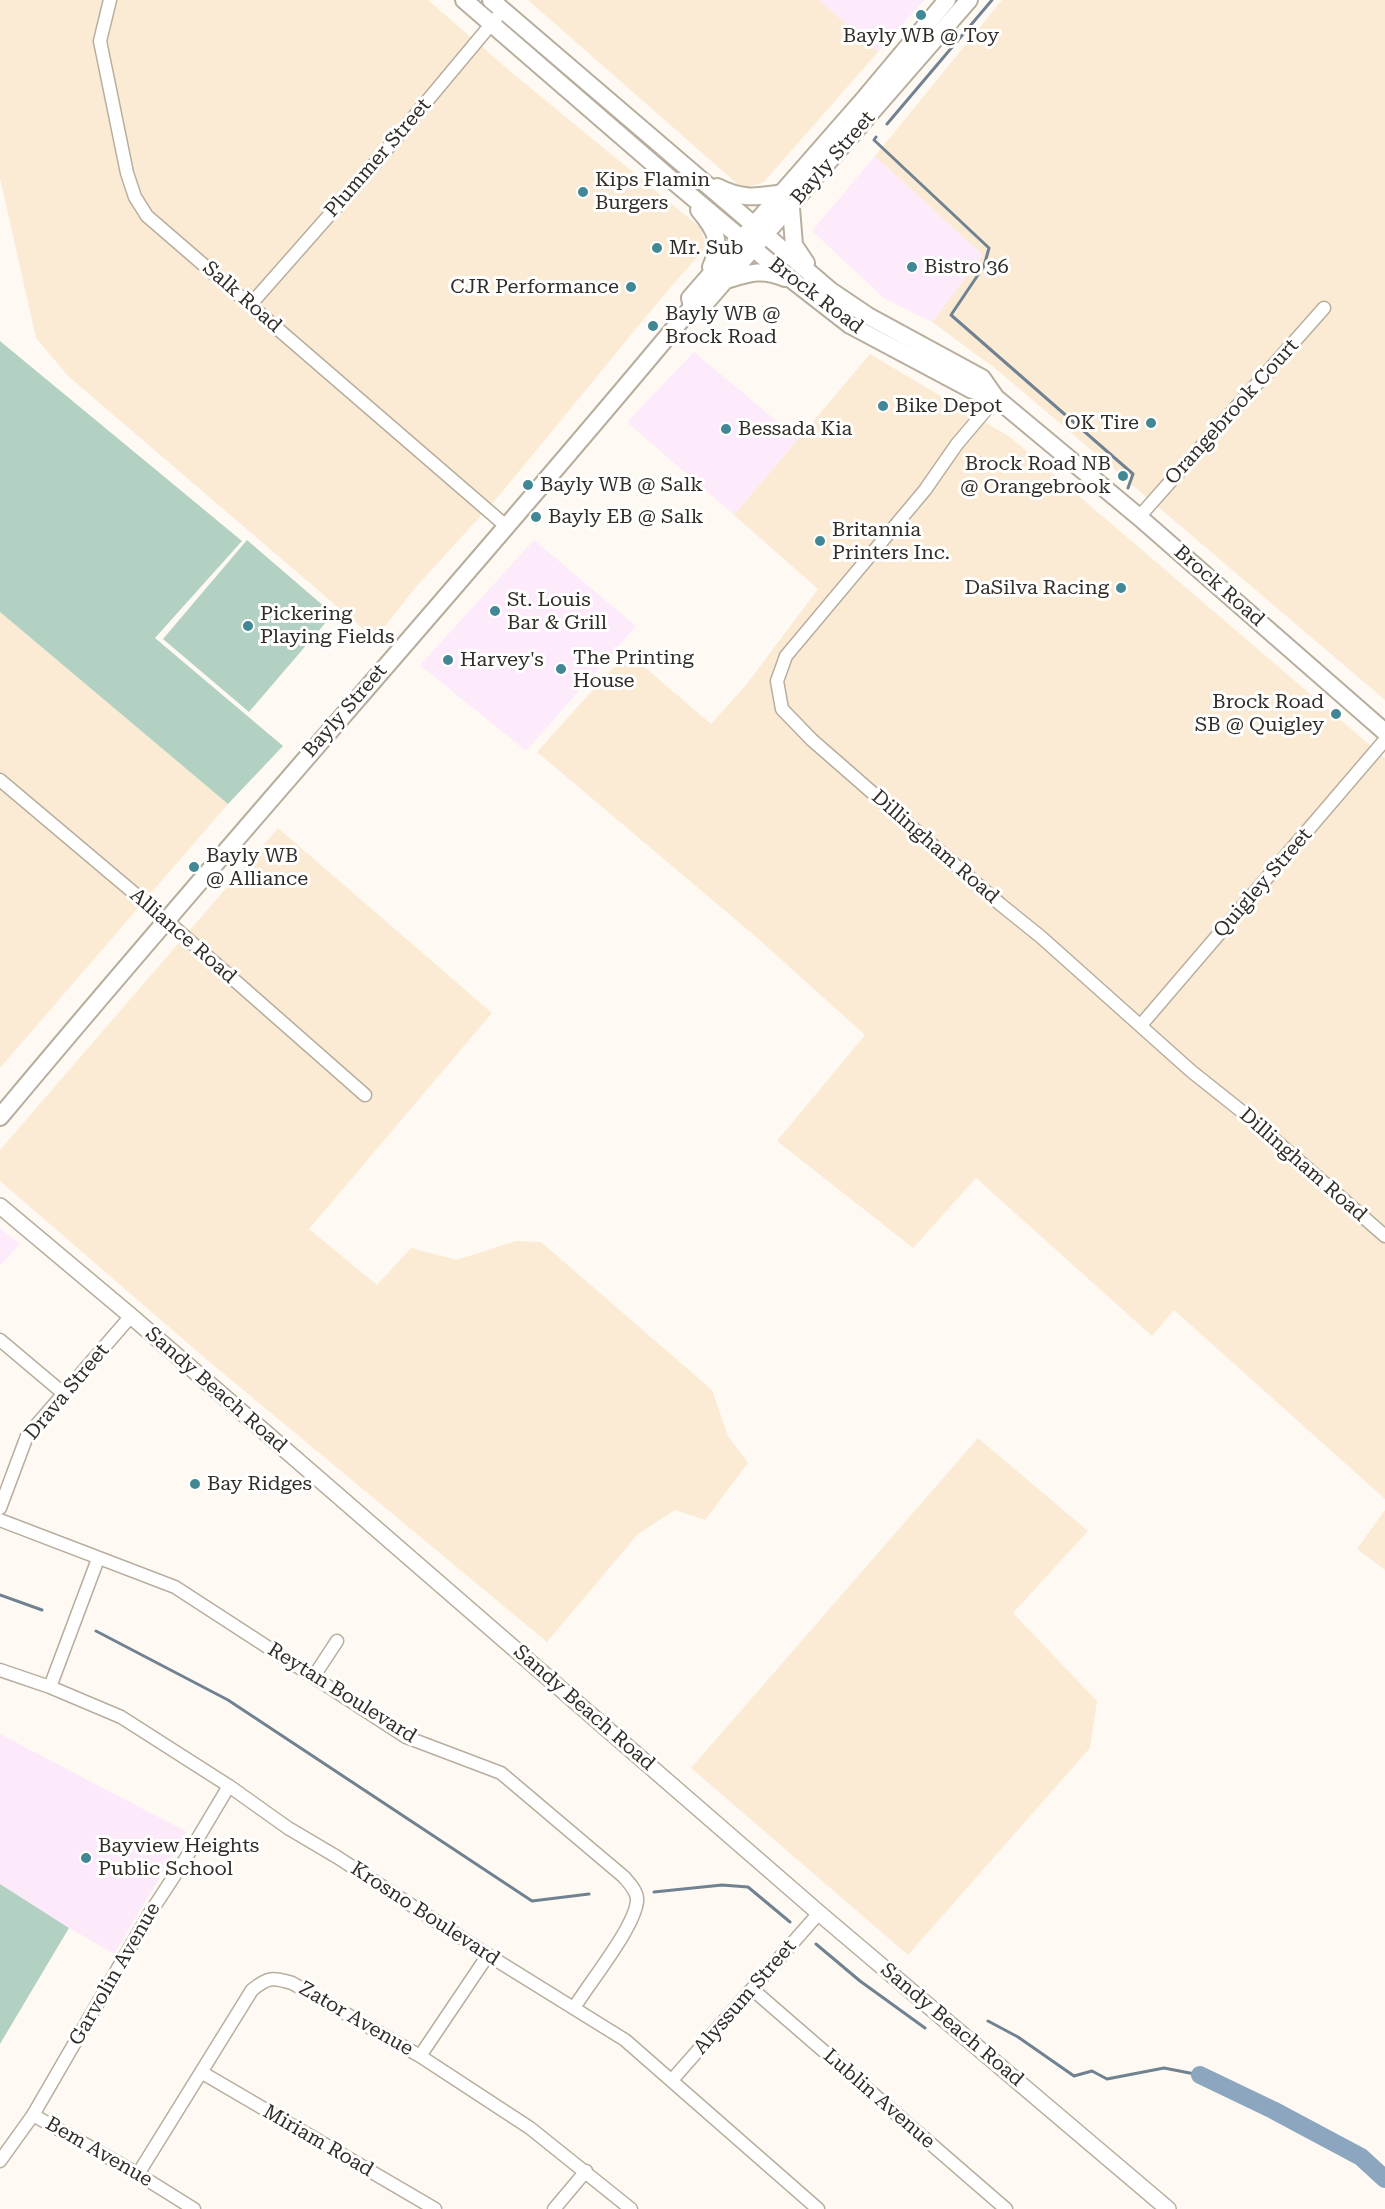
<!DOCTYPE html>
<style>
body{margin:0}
canvas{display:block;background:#fefaf3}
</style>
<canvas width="1385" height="2209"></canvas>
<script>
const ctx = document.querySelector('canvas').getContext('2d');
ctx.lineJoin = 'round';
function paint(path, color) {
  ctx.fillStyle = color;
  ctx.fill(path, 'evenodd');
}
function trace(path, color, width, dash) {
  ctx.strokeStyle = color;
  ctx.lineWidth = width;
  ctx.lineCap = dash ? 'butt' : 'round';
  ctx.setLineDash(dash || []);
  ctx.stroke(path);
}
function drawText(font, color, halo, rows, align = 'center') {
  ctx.font = font + ' "Roboto Serif",serif';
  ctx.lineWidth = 6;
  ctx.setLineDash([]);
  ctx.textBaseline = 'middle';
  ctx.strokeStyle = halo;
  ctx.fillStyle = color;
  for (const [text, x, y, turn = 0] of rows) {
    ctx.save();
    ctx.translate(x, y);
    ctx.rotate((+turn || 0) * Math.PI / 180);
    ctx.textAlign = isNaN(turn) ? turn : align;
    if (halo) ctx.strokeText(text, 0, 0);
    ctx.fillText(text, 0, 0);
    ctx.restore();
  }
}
const commercial = new Path2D(`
 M819 0H924L878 52Z
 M875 156 984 255 932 322 885 299 812 231Z
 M694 352 798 439 734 515 627 422Z
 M534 540 636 626 526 751 420 665Z
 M0 1228 20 1244 0 1266Z`);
const built = new Path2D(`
 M0 0H428L511 72 701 228 706 247 663 296 498 497 415 588 375 639 68 376 36 338 0 178Z
 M528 0H819L878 52 763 183 742 188Z
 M1002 0H1385V700L996 369 932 322 983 255 875 156Z
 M870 354 1010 437 1385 758V1499L1174 1310 1152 1336 976 1178 913 1248 777 1141 865 1035 755 936 537 752 627 652 711 724 746 685 818 589 734 515Z
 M0 612 228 804 0 1068Z
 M278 828 492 1013 309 1229 377 1285 411 1248 457 1260 516 1241 541 1242 712 1390 728 1436 748 1463 705 1520 675 1510 638 1534 547 1642 206 1359 0 1181V1150Z
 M978 1438 1088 1531 1013 1613 1097 1701 1090 1748 908 1955 691 1768Z
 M1385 1510V1570L1357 1549Z`);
const education = new Path2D(`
 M0 1734 187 1832 114 1954 69 1928 0 1884Z`);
const green = new Path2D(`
 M0 341 242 541 155 638 283 746 228 804 0 612Z
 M247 540 333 614 249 712 163 639Z
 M0 1884 69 1928 0 2044Z`);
const stream = new Path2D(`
 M887 124 992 0
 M876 137 874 140 989 248 984 266 951 315 1133 474 1128 488
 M0 1595 42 1610
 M96 1631 228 1700 532 1901 589 1894
 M654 1892 722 1885 748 1887 790 1922
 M816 1944 860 1981 925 2028
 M988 2021 1018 2037 1074 2076 1092 2071 1107 2079 1164 2068 1200 2075`);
const river = new Path2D(`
 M1200 2075 1273 2110 1361 2157 1385 2179`);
const minor = new Path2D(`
 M110 0 100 41 127 173 135 197 147 216 506 526
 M251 304 377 161 503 10
 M996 398 957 444 925 490 786 656 777 681 782 709 812 740 1000 904 1041 937 1191 1071 1245 1114 1385 1236
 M1139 517 1324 308
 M0 780 166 920 365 1095
 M1141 1025 1385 740
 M0 1340 63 1393
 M0 1508 27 1436 131 1316
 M0 1520 175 1587 406 1737 501 1773 624 1877C630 1884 638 1892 637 1901 635 1927 589 1983 574 2008
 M0 1670 50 1687 121 1717 229 1786 288 1828 337 1857 488 1955 625 2040 818 2209
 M314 1676 337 1641
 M50 1687 98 1559
 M752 1989 1006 2209
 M420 2056 488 1955
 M201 2072 435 2209
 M672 2080 819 1913
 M33 2115 138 2174 194 2209
 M0 2161 33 2115 150 1913 186 1858 229 1786
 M138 2174 252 1990C268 1977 273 1977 292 1983L420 2056 530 2128 631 2209
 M554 2209 586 2171`);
const tertiary = new Path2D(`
 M0 1206 131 1316 819 1913 1168 2209`);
const secondary = new Path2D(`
 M464 0 679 186 773 265 850 325 972 390 996 398
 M491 0 831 291 868 316 982 378 996 398 1139 517 1385 732
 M717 187C743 200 755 197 783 193
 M791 208 794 245 806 263
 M699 210C716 230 722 242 711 267
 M726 280C749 273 762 268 785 278
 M692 307H702L969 0
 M692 307 690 298 864 99 947 0
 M0 1117C227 844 466 580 692 307`);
const markers = [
 [921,15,6,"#428894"],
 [583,192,6,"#428894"],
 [657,248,6,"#428894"],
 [912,267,6,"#428894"],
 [631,287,6,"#428894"],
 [653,326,6,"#428894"],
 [883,406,6,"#428894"],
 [1151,423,6,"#428894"],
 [726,429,6,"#428894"],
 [1123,476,6,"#428894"],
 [528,485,6,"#428894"],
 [536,517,6,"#428894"],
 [820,541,6,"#428894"],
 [1121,588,6,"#428894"],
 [495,611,6,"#428894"],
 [248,626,6,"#428894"],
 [448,660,6,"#428894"],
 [561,669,6,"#428894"],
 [1336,714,6,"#428894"],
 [194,867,6,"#428894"],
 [195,1484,6,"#428894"],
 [86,1858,6,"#428894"]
];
const poiNames = [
 ["Bayly WB @ Toy",921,36,"center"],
 ["Kips Flamin",595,180],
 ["Burgers",595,203],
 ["Mr. Sub",669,248],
 ["Bistro 36",924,267],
 ["CJR Performance",619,287,"right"],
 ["Bayly WB @",665,314],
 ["Brock Road",665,337],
 ["Bike Depot",895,406],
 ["OK Tire",1139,423,"right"],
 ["Bessada Kia",738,429],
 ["Brock Road NB",1111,464,"right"],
 ["@ Orangebrook",1111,487,"right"],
 ["Bayly WB @ Salk",540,485],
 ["Bayly EB @ Salk",548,517],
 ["Britannia",832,530],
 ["Printers Inc.",832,553],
 ["DaSilva Racing",1109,588,"right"],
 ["St. Louis",507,600],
 ["Bar & Grill",507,623],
 ["Pickering",260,614],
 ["Playing Fields",260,637],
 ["The Printing",573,658],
 ["House",573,681],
 ["Harvey's",460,660],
 ["Brock Road",1324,702,"right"],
 ["SB @ Quigley",1324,725,"right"],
 ["Bayly WB",206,856],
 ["@ Alliance",206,879],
 ["Bay Ridges",207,1484],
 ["Bayview Heights",98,1846],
 ["Public School",98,1869]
];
const streetNames = [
 ["Plummer Street",378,158,-49],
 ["Bayly Street",833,158,-49],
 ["Brock Road",816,296,37],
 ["Salk Road",242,297,41],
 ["Orangebrook Court",1232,412,-48],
 ["Brock Road",1219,586,41],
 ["Bayly Street",345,711,-49],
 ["Dillingham Road",935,847,41],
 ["Quigley Street",1263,883,-49],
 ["Alliance Road",183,936,41],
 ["Dillingham Road",1303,1165,41],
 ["Sandy Beach Road",216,1390,41],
 ["Drava Street",67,1392,-50],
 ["Reytan Boulevard",342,1693,32],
 ["Sandy Beach Road",584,1708,41],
 ["Krosno Boulevard",425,1914,33],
 ["Garvolin Avenue",115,1974,-60],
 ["Alyssum Street",745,1997,-49],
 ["Zator Avenue",356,2019,30],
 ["Sandy Beach Road",952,2025,40],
 ["Lublin Avenue",879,2099,41],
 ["Miriam Road",318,2141,30],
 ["Bem Avenue",99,2152,30]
];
paint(commercial, '#fdeafb');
paint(built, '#fbebd4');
paint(education, '#fceafb');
paint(green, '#b3d1c2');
trace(stream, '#708291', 3);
trace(river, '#8ba6be', 18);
trace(minor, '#b8ae9e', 15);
trace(tertiary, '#b8ae9e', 18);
trace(secondary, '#b8ae9e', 20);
trace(minor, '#fff', 12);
trace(tertiary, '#fff', 15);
trace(secondary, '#fff', 16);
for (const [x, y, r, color] of markers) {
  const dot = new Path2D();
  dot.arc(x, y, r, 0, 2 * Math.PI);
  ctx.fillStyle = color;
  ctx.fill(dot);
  trace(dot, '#fff', 2);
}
drawText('20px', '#322d27', '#fff', poiNames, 'left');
drawText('20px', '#322d27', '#fff', streetNames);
</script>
